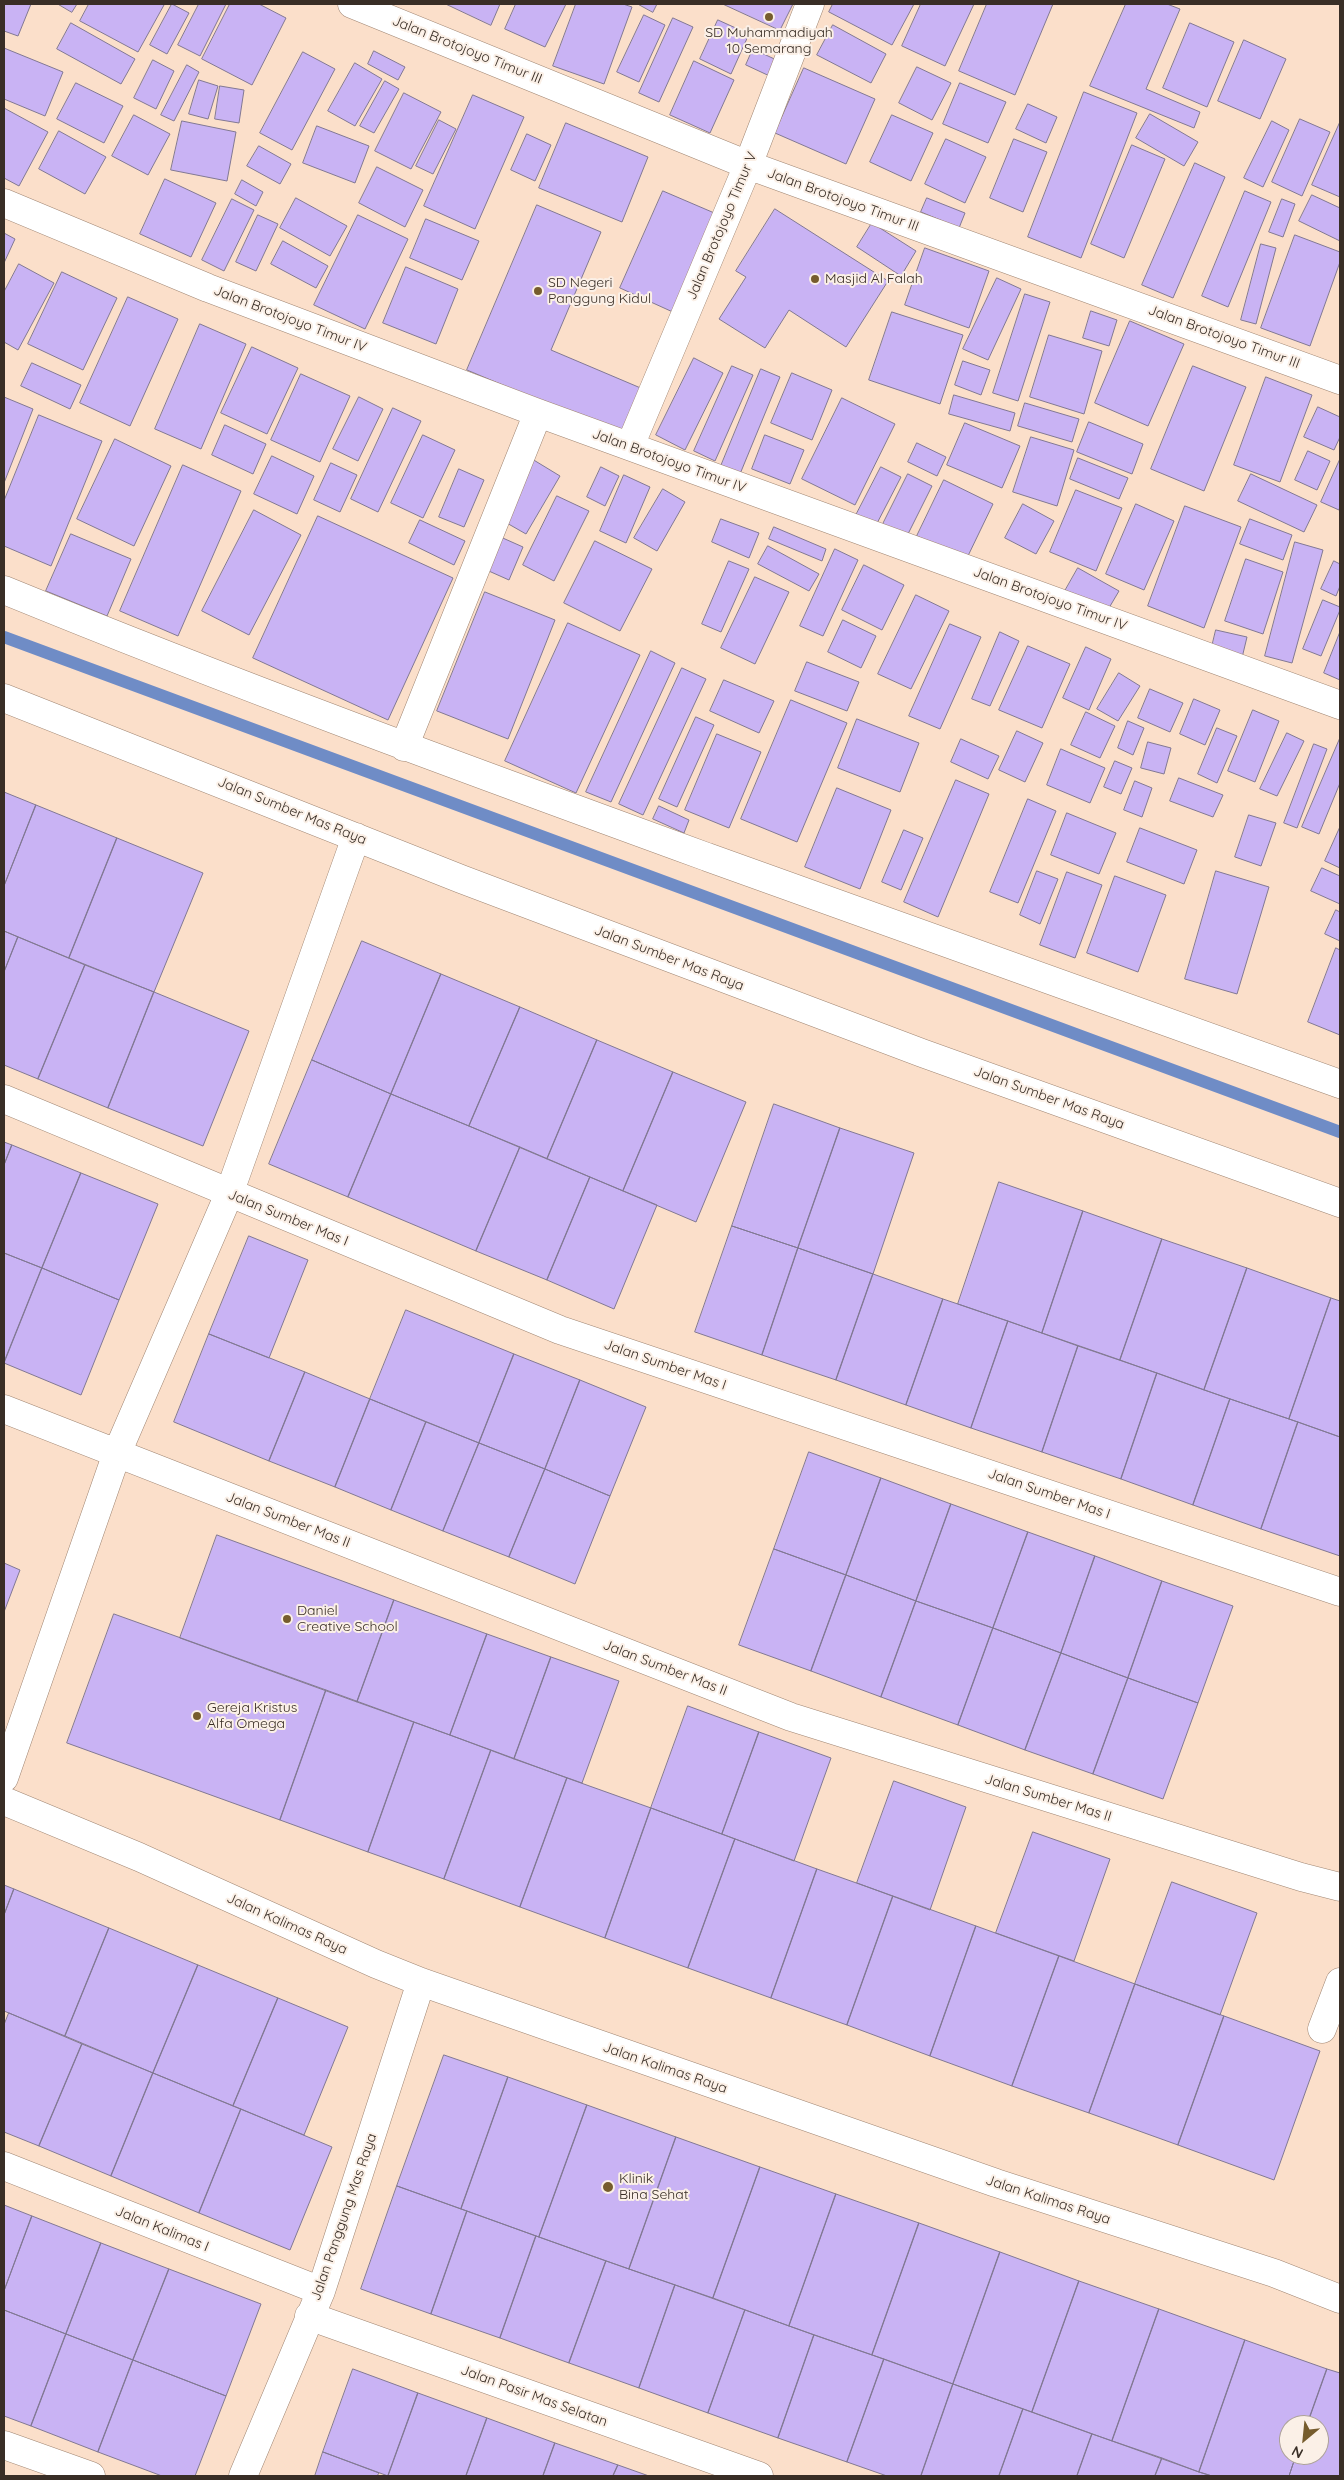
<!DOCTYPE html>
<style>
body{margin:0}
#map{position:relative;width:1344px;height:2480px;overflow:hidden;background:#fbdfca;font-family:Quicksand,sans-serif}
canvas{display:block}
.frame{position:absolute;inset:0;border:5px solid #392e26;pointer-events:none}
.north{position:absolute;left:1279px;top:2415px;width:50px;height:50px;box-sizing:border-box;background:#fbf0e7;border:1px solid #ada29a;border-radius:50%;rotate:208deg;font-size:14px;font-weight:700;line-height:20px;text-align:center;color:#392e26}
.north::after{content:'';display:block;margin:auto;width:18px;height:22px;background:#765c2d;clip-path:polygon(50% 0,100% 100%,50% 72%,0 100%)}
</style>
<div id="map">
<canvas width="1344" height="2480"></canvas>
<div class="frame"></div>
<div class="north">N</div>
</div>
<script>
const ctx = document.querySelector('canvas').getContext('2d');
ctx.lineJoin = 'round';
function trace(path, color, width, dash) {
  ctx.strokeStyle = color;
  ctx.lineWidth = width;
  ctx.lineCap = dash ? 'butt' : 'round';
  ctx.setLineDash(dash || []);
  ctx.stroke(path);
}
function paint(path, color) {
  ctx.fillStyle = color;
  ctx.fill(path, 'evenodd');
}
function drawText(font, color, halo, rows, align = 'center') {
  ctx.font = font + ' Quicksand,sans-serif';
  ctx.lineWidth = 4;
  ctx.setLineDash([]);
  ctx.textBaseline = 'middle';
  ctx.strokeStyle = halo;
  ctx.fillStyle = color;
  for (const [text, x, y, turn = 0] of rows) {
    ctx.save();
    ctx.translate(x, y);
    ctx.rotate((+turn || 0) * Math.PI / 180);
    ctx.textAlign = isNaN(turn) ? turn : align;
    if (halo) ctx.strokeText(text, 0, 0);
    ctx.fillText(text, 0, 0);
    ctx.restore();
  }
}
const stream = new Path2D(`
 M4 637 1340 1132`);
const building = new Path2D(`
 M4 4H31L18 36 4 31Z
 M58 4H77L72 12Z
 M89 4H162L164 5 138 52 80 21Z
 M172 4 189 13 167 54 150 45Z
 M199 4H226L200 56 178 45Z
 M230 4H259L286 18 252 85 202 59Z
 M446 4H500L491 25Z
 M516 4H566L545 47 505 29Z
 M576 4H623L632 7 604 84 553 66Z
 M638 4H657L653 12Z
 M723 4H793L780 30Z
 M833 4H914L892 45 829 12Z
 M921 4H974L945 66 902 46Z
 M987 4H1053L1015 95 959 71Z
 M1126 4H1167L1180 9 1146 89 1200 112 1194 128 1090 86Z
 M644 15 665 25 639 82 617 72Z
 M673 18 693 27 659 102 639 93Z
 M718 20 749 34 731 74 700 59Z
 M71 23 135 59 121 84 57 49Z
 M1190 23 1234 42 1207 107 1163 88Z
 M833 25 886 54 871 83 817 55Z
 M1244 40 1286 59 1260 119 1218 101Z
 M4 48 63 72 45 116 4 99Z
 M753 49 783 63 776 79 746 65Z
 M374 51 405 67 398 80 368 64Z
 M303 52 335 69 292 150 260 133Z
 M153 60 174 71 156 109 134 98Z
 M694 61 734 80 710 133 670 115Z
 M355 63 382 79 355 126 328 111Z
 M187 65 199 72 174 121 161 115Z
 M917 67 951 83 932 120 899 103Z
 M804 68 875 99 846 164 775 133Z
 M199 80 218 86 208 119 189 114Z
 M385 81 399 89 374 133 360 126Z
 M76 83 123 106 104 143 57 119Z
 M960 83 1006 102 988 143 943 124Z
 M220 86 244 90 239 123 215 119Z
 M1084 92 1137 113 1081 258 1028 237Z
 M404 93 441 112 411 169 375 151Z
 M473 95 524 117 475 229 424 206Z
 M1028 104 1057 117 1046 143 1016 129Z
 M4 108 48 132 19 186 4 178Z
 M1150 114 1198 142 1184 166 1136 138Z
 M134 115 170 134 148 175 112 156Z
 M892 115 933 133 911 181 870 162Z
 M1300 119 1330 132 1302 196 1272 182Z
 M439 120 456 129 433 174 416 166Z
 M182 121 236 132 227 181 171 170Z
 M1272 121 1289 130 1263 187 1244 178Z
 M1340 122V197L1312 185Z
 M566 123 648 157 622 222 539 188Z
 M317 126 369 146 355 183 303 163Z
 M59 131 106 157 85 194 39 169Z
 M527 134 551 145 535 181 511 170Z
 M946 139 986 157 965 203 925 184Z
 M1014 139 1047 152 1023 212 990 198Z
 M1132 145 1165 159 1124 258 1091 244Z
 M259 146 291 164 280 184 247 166Z
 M1195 163 1225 177 1173 298 1142 285Z
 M377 167 423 190 405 227 359 203Z
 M165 179 216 203 191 257 140 234Z
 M242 180 263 192 256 206 235 194Z
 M663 191 719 215 675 313 620 288Z
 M1245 191 1271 202 1228 307 1202 296Z
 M1312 195 1340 208V241L1299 221Z
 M296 198 347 226 330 256 280 228Z
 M927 198 965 213 959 228 921 212Z
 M232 199 254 210 224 271 202 260Z
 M1282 199 1295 204 1283 237 1269 232Z
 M537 205 601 232 551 350 643 389 623 436 467 370Z
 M775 209 888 281 846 347 789 310 765 348 719 319 746 277 736 271Z
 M258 215 278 224 256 271 236 262Z
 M358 215 408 239 365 329 314 305Z
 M426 219 479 241 462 280 410 258Z
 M872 223 916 251 901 276 857 247Z
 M4 233 15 239 4 263Z
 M1295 235 1340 252V262L1310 346 1261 328Z
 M283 241 328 266 316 288 271 264Z
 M1261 244 1276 248 1256 324 1241 320Z
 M925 248 989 271 969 328 905 305Z
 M19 264 54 283 18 350 4 342V292Z
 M406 267 458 289 436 344 383 323Z
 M62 272 117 298 83 370 28 344Z
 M997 278 1021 289 988 360 963 349Z
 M1025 294 1050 302 1018 401 993 393Z
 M128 297 178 319 130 426 80 403Z
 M1091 311 1117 320 1109 346 1083 338Z
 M892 312 963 335 940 404 869 380Z
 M1130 321 1184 344 1148 426 1095 403Z
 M200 324 246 344 201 449 155 429Z
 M1049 335 1102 351 1084 414 1030 397Z
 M252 347 298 368 267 434 221 413Z
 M694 358 723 373 685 450 656 435Z
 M963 361 990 370 981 395 955 385Z
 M32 363 81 385 70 409 21 386Z
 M732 366 753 375 715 461 694 451Z
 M1193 366 1246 387 1204 491 1151 469Z
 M761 369 780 377 740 474 721 466Z
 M792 373 832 390 812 440 771 423Z
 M301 374 350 396 320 462 271 440Z
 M1266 377 1312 395 1280 482 1234 465Z
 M954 395 1015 413 1010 431 949 414Z
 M4 397 33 409 4 483Z
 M359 397 383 409 358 461 333 449Z
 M842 398 895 424 855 505 802 479Z
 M1025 403 1079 419 1072 442 1018 426Z
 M1318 407 1340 417V437L1334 450 1304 437Z
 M393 408 421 421 378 512 351 499Z
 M39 415 102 441 51 566 4 546V501Z
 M1089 422 1143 444 1132 474 1077 452Z
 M965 423 1020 446 1002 488 947 465Z
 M225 425 266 444 253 474 212 455Z
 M423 435 455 450 423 518 391 503Z
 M765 435 804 450 790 484 752 469Z
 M1031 437 1074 450 1057 506 1013 492Z
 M115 439 171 466 134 546 77 519Z
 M917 443 946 457 937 476 908 462Z
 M1308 451 1330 461 1317 490 1295 480Z
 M272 456 314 476 297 514 254 494Z
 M1078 458 1128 478 1119 499 1070 479Z
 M532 459 560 476 526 534 498 518Z
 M1340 459V506L1339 510 1321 502Z
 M331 463 357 475 340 512 314 500Z
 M183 465 241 491 178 636 120 611Z
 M601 467 619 476 605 506 587 497Z
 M881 467 901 477 873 531 853 521Z
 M459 469 484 480 464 527 439 517Z
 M908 474 932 486 907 536 883 524Z
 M1251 474 1317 505 1304 532 1238 501Z
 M624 475 650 487 626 543 600 531Z
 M944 480 993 504 966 560 917 536Z
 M663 489 685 502 657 551 634 538Z
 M1076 490 1122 508 1096 571 1050 552Z
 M557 496 589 511 554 581 523 565Z
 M1023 504 1054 521 1036 554 1005 538Z
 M1136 504 1174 521 1144 590 1106 574Z
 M1185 506 1241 527 1204 628 1148 606Z
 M254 510 301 535 249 635 202 611Z
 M318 516 453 578 388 720 253 658Z
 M721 519 759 533 749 558 712 542Z
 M1250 519 1292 535 1283 560 1240 544Z
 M420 520 465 541 454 565 409 543Z
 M774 527 826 549 822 561 769 539Z
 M71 534 131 559 107 616 46 591Z
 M496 535 523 547 509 580 482 568Z
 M595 541 652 569 620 631 564 603Z
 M1295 542 1323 550 1292 663 1265 656Z
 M768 546 819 574 809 591 758 564Z
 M835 549 858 560 823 636 800 626Z
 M1246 559 1283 572 1263 634 1225 621Z
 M729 561 749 569 721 632 702 624Z
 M1334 561 1340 564V586L1336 596 1321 589Z
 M864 565 904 585 882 630 842 610Z
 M1078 568 1119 591 1106 613 1065 591Z
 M755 577 789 592 755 664 721 648Z
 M485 592 555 620 508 739 437 711Z
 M916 595 949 611 911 689 878 674Z
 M1323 600 1340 607V610L1321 656 1303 649Z
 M843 620 876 636 861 668 828 652Z
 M568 623 640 655 576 793 505 761Z
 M950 624 981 637 940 729 909 716Z
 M1216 630 1247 637 1241 662 1210 655Z
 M1000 632 1019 641 990 706 972 699Z
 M1340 632V680L1324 673Z
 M1028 646 1070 664 1042 728 999 710Z
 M1086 647 1111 659 1089 710 1063 698Z
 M651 651 675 663 611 802 586 792Z
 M807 662 859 682 847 711 795 691Z
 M682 668 706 679 643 815 619 804Z
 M1119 673 1140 686 1118 721 1097 709Z
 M724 680 774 701 759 733 710 711Z
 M1150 689 1183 703 1170 732 1138 718Z
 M1194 699 1220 710 1205 745 1180 734Z
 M791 700 847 723 797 842 741 819Z
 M1253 710 1279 721 1255 782 1228 771Z
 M1086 712 1115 726 1100 758 1071 745Z
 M696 717 714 725 677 807 659 799Z
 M857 719 919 743 900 792 838 768Z
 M1128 721 1144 728 1133 755 1118 748Z
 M1217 728 1237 736 1217 783 1198 774Z
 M1017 731 1043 743 1025 782 999 770Z
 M1287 733 1304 741 1277 796 1260 789Z
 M717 734 761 752 729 828 685 810Z
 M1340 738V783L1319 834 1302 827Z
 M961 739 999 756 988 779 951 762Z
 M1148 742 1171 748 1164 774 1141 768Z
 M1314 744 1327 749 1297 828 1284 823Z
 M1061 749 1105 768 1090 803 1047 785Z
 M1115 761 1132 768 1121 794 1104 787Z
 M1179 778 1223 795 1213 817 1170 801Z
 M956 780 989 794 938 917 904 902Z
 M1135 781 1152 788 1142 817 1124 810Z
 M837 788 891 810 860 889 805 867Z
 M4 792 36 805 4 886Z
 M1028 799 1056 811 1018 903 990 892Z
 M36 805 117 838 69 958 4 931V886Z
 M659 806 689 820 684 833 653 819Z
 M1067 813 1116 833 1099 874 1051 855Z
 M1249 815 1276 823 1261 866 1235 857Z
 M1340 827V868L1325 861Z
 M1140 828 1197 850 1184 884 1127 862Z
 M904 830 923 838 901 890 882 882Z
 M117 838 203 873 154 992 69 958Z
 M1322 868 1340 876V904L1311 891Z
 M1037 871 1058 879 1040 924 1020 915Z
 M1216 871 1269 887 1237 994 1185 979Z
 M1067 872 1102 885 1075 958 1040 945Z
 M1115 876 1166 895 1138 972 1087 953Z
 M1336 910 1340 912V941L1325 934Z
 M4 931 18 937 4 972Z
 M18 937 85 965 38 1079 4 1065V972Z
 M362 941 441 974 391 1094 312 1060Z
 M1336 948 1340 950V1035L1308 1022Z
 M85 965 154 992 108 1108 38 1079Z
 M441 974 520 1007 469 1126 391 1094Z
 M154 992 249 1031 203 1146 108 1108Z
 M520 1007 597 1040 547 1159 469 1126Z
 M597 1040 673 1072 623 1191 547 1159Z
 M312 1060 391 1094 348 1197 269 1164Z
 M673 1072 746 1102 696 1222 623 1191Z
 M391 1094 520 1147 476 1251 348 1197Z
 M774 1104 840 1128 798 1248 732 1226Z
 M840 1128 914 1153 873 1274 798 1248Z
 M4 1142 12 1145 4 1165Z
 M12 1145 81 1173 42 1268 4 1253V1165Z
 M520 1147 590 1177 547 1280 476 1251Z
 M81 1173 158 1204 119 1300 42 1268Z
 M590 1177 657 1205 614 1309 547 1280Z
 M999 1182 1083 1211 1042 1333 958 1304Z
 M1083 1211 1162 1239 1120 1360 1042 1333Z
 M732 1226 798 1248 762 1355 695 1332Z
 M249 1236 308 1260 269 1358 209 1334Z
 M1162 1239 1247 1268 1204 1390 1120 1360Z
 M798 1248 873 1274 836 1380 762 1355Z
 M4 1253 42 1268 4 1363Z
 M42 1268 119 1300 81 1395 4 1363Z
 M1247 1268 1331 1298 1289 1419 1204 1390Z
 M873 1274 943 1299 906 1405 836 1380Z
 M1331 1298 1340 1301V1437L1289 1419Z
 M943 1299 1008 1321 971 1428 906 1405Z
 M406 1310 514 1354 479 1443 370 1399Z
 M1008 1321 1078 1346 1042 1452 971 1428Z
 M209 1334 305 1372 269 1461 174 1422Z
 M1078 1346 1157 1373 1121 1479 1042 1452Z
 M514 1354 580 1380 545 1469 479 1443Z
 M305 1372 370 1399 335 1487 269 1461Z
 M1157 1373 1230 1399 1193 1505 1121 1479Z
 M580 1380 646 1407 610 1496 545 1469Z
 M370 1399 426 1422 391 1510 335 1487Z
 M1230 1399 1298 1422 1261 1529 1193 1505Z
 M426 1422 479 1443 443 1531 391 1510Z
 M1298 1422 1340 1437V1556L1261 1529Z
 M479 1443 545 1469 509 1557 443 1531Z
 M809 1452 881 1478 846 1575 774 1549Z
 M545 1469 610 1496 575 1584 509 1557Z
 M881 1478 951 1504 916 1601 846 1575Z
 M951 1504 1028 1532 993 1628 916 1601Z
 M1028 1532 1095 1556 1061 1653 993 1628Z
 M217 1535 394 1600 357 1702 180 1638Z
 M774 1549 846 1575 811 1671 739 1645Z
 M1095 1556 1162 1581 1128 1678 1061 1653Z
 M4 1563 20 1570 4 1612Z
 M846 1575 916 1601 881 1697 811 1671Z
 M1162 1581 1233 1606 1198 1703 1128 1678Z
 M394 1600 487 1634 450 1735 357 1702Z
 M916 1601 993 1628 958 1725 881 1697Z
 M114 1614 326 1690 280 1820 67 1743Z
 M993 1628 1061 1653 1025 1750 958 1725Z
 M487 1634 551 1657 514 1759 450 1735Z
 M1061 1653 1128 1678 1093 1774 1025 1750Z
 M551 1657 619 1681 582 1783 514 1759Z
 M1128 1678 1198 1703 1163 1799 1093 1774Z
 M326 1690 414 1722 368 1852 280 1820Z
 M688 1706 759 1732 722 1834 651 1808Z
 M414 1722 491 1750 444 1879 368 1852Z
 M759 1732 831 1758 794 1861 722 1834Z
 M491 1750 567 1778 520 1907 444 1879Z
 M567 1778 651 1808 605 1938 520 1907Z
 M894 1781 966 1807 930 1910 857 1883Z
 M651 1808 735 1839 688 1968 605 1938Z
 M1033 1832 1110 1859 1074 1961 996 1933Z
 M735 1839 817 1869 771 1998 688 1968Z
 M817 1869 893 1896 847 2025 771 1998Z
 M1172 1882 1257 1913 1220 2015 1135 1984Z
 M4 1885 14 1889 4 1915Z
 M14 1889 109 1928 65 2036 4 2011V1915Z
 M893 1896 976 1926 930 2056 847 2025Z
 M976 1926 1059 1956 1012 2086 930 2056Z
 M109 1928 198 1965 153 2073 65 2036Z
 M1059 1956 1135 1984 1089 2113 1012 2086Z
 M198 1965 278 1998 233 2106 153 2073Z
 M1135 1984 1224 2016 1178 2145 1089 2113Z
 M278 1998 348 2027 304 2135 233 2106Z
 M9 2013 82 2044 39 2146 4 2132V2025Z
 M1224 2016 1320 2051 1274 2180 1178 2145Z
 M82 2044 153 2073 111 2176 39 2146Z
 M444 2055 508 2077 461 2209 397 2186Z
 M153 2073 241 2109 199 2213 111 2176Z
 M508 2077 587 2105 539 2237 461 2209Z
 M587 2105 676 2137 629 2269 539 2237Z
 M241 2109 332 2147 290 2250 199 2213Z
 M676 2137 760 2167 713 2298 629 2269Z
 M760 2167 836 2194 789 2326 713 2298Z
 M397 2186 467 2211 431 2314 361 2289Z
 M836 2194 919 2223 872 2355 789 2326Z
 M4 2205 32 2216 4 2291Z
 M467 2211 536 2236 500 2338 431 2314Z
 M32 2216 101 2243 66 2334 4 2310V2291Z
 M919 2223 1000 2252 953 2384 872 2355Z
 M536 2236 606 2261 569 2363 500 2338Z
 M101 2243 169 2269 133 2360 66 2334Z
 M1000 2252 1079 2281 1032 2412 953 2384Z
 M606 2261 675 2285 639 2388 569 2363Z
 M169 2269 261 2304 226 2396 133 2360Z
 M1079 2281 1159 2309 1112 2441 1032 2412Z
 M675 2285 745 2310 708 2413 639 2388Z
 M1159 2309 1245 2340 1199 2472 1112 2441Z
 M4 2310 66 2334 31 2426 4 2416Z
 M745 2310 814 2335 778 2438 708 2413Z
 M66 2334 133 2360 98 2452 31 2426Z
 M814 2335 884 2359 847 2462 778 2438Z
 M1245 2340 1327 2369 1307 2425H1289V2455H1296L1289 2476H1212L1199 2472Z
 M884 2359 953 2384 921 2476H887L847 2462Z
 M133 2360 226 2396 195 2476H162L98 2452Z
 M353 2369 418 2393 388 2476 323 2452Z
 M1327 2369 1340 2373V2476H1289L1296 2455H1319V2425H1307Z
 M953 2384 1023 2409 999 2476H921Z
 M418 2393 487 2418 466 2476H388Z
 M1023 2409 1092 2434 1077 2476H999Z
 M487 2418 555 2443 543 2476H466Z
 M1092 2434 1162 2458 1155 2476H1077Z
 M555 2443 618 2465 613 2476H543Z
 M323 2452 379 2473 377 2476H315Z
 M1162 2458 1199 2472 1212 2476H1155Z
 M618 2465 649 2476H613Z`);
const minor = new Path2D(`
 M352 4 748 165 1340 380
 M4 203 208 288 538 413 1340 705
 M630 446 748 165 810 4
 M4 590C236 685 471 771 707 857 918 933 1129 1009 1340 1084
 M4 698 461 879 922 1053 1340 1203
 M404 747 538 413
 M4 1099 560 1330 1340 1592
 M4 1409 791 1717 1301 1877 1340 1887
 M4 1778 117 1453 229 1194 356 837
 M4 1801 139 1857 376 1964 421 1982 996 2183 1274 2273 1340 2299
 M1322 2029 1340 1982
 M4 2166 321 2291
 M309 2316 759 2476
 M4 2445 91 2476
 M243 2476 321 2291 421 1982`);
const markers = [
 [769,17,5,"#765c2d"],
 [815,279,5,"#765c2d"],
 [538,291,5,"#765c2d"],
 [287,1619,5,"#765c2d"],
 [197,1716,5,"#765c2d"],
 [608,2187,6,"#765c2d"]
];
const poiNames = [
 ["SD Muhammadiyah",769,33,"center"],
 ["10 Semarang",769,49,"center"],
 ["Masjid Al Falah",825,279],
 ["SD Negeri",548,283],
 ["Panggung Kidul",548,299],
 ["Daniel",297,1611],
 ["Creative School",297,1627],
 ["Gereja Kristus",207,1708],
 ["Alfa Omega",207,1724],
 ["Klinik",619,2179],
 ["Bina Sehat",619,2195]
];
const streetNames = [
 ["Jalan Brotojoyo Timur III",467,50,22],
 ["Jalan Brotojoyo Timur III",843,200,20],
 ["Jalan Brotojoyo Timur V",722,226,-67],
 ["Jalan Brotojoyo Timur IV",290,319,21],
 ["Jalan Brotojoyo Timur III",1224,337,20],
 ["Jalan Brotojoyo Timur IV",669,461,20],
 ["Jalan Brotojoyo Timur IV",1050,599,20],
 ["Jalan Sumber Mas Raya",292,811,22],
 ["Jalan Sumber Mas Raya",669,958,21],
 ["Jalan Sumber Mas Raya",1049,1098,20],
 ["Jalan Sumber Mas I",288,1218,22],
 ["Jalan Sumber Mas I",665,1365,19],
 ["Jalan Sumber Mas I",1049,1494,19],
 ["Jalan Sumber Mas II",288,1520,21],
 ["Jalan Sumber Mas II",665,1668,21],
 ["Jalan Sumber Mas II",1048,1798,17],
 ["Jalan Kalimas Raya",287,1924,24],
 ["Jalan Kalimas Raya",665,2068,19],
 ["Jalan Kalimas Raya",1048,2200,18],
 ["Jalan Panggung Mas Raya",344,2217,-71],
 ["Jalan Kalimas I",162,2229,22],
 ["Jalan Pasir Mas Selatan",534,2396,20]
];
trace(stream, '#6f8cc6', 12);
paint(building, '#c9b3f4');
trace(building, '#817893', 1);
trace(minor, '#a08673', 29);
trace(minor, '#fff', 28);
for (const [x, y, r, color] of markers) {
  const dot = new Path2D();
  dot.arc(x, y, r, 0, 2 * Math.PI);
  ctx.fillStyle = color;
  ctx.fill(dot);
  trace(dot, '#fbf0e7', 2);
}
drawText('14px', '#392e26', '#fbf0e7', poiNames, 'left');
drawText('14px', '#392e26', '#fbf0e7', streetNames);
</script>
